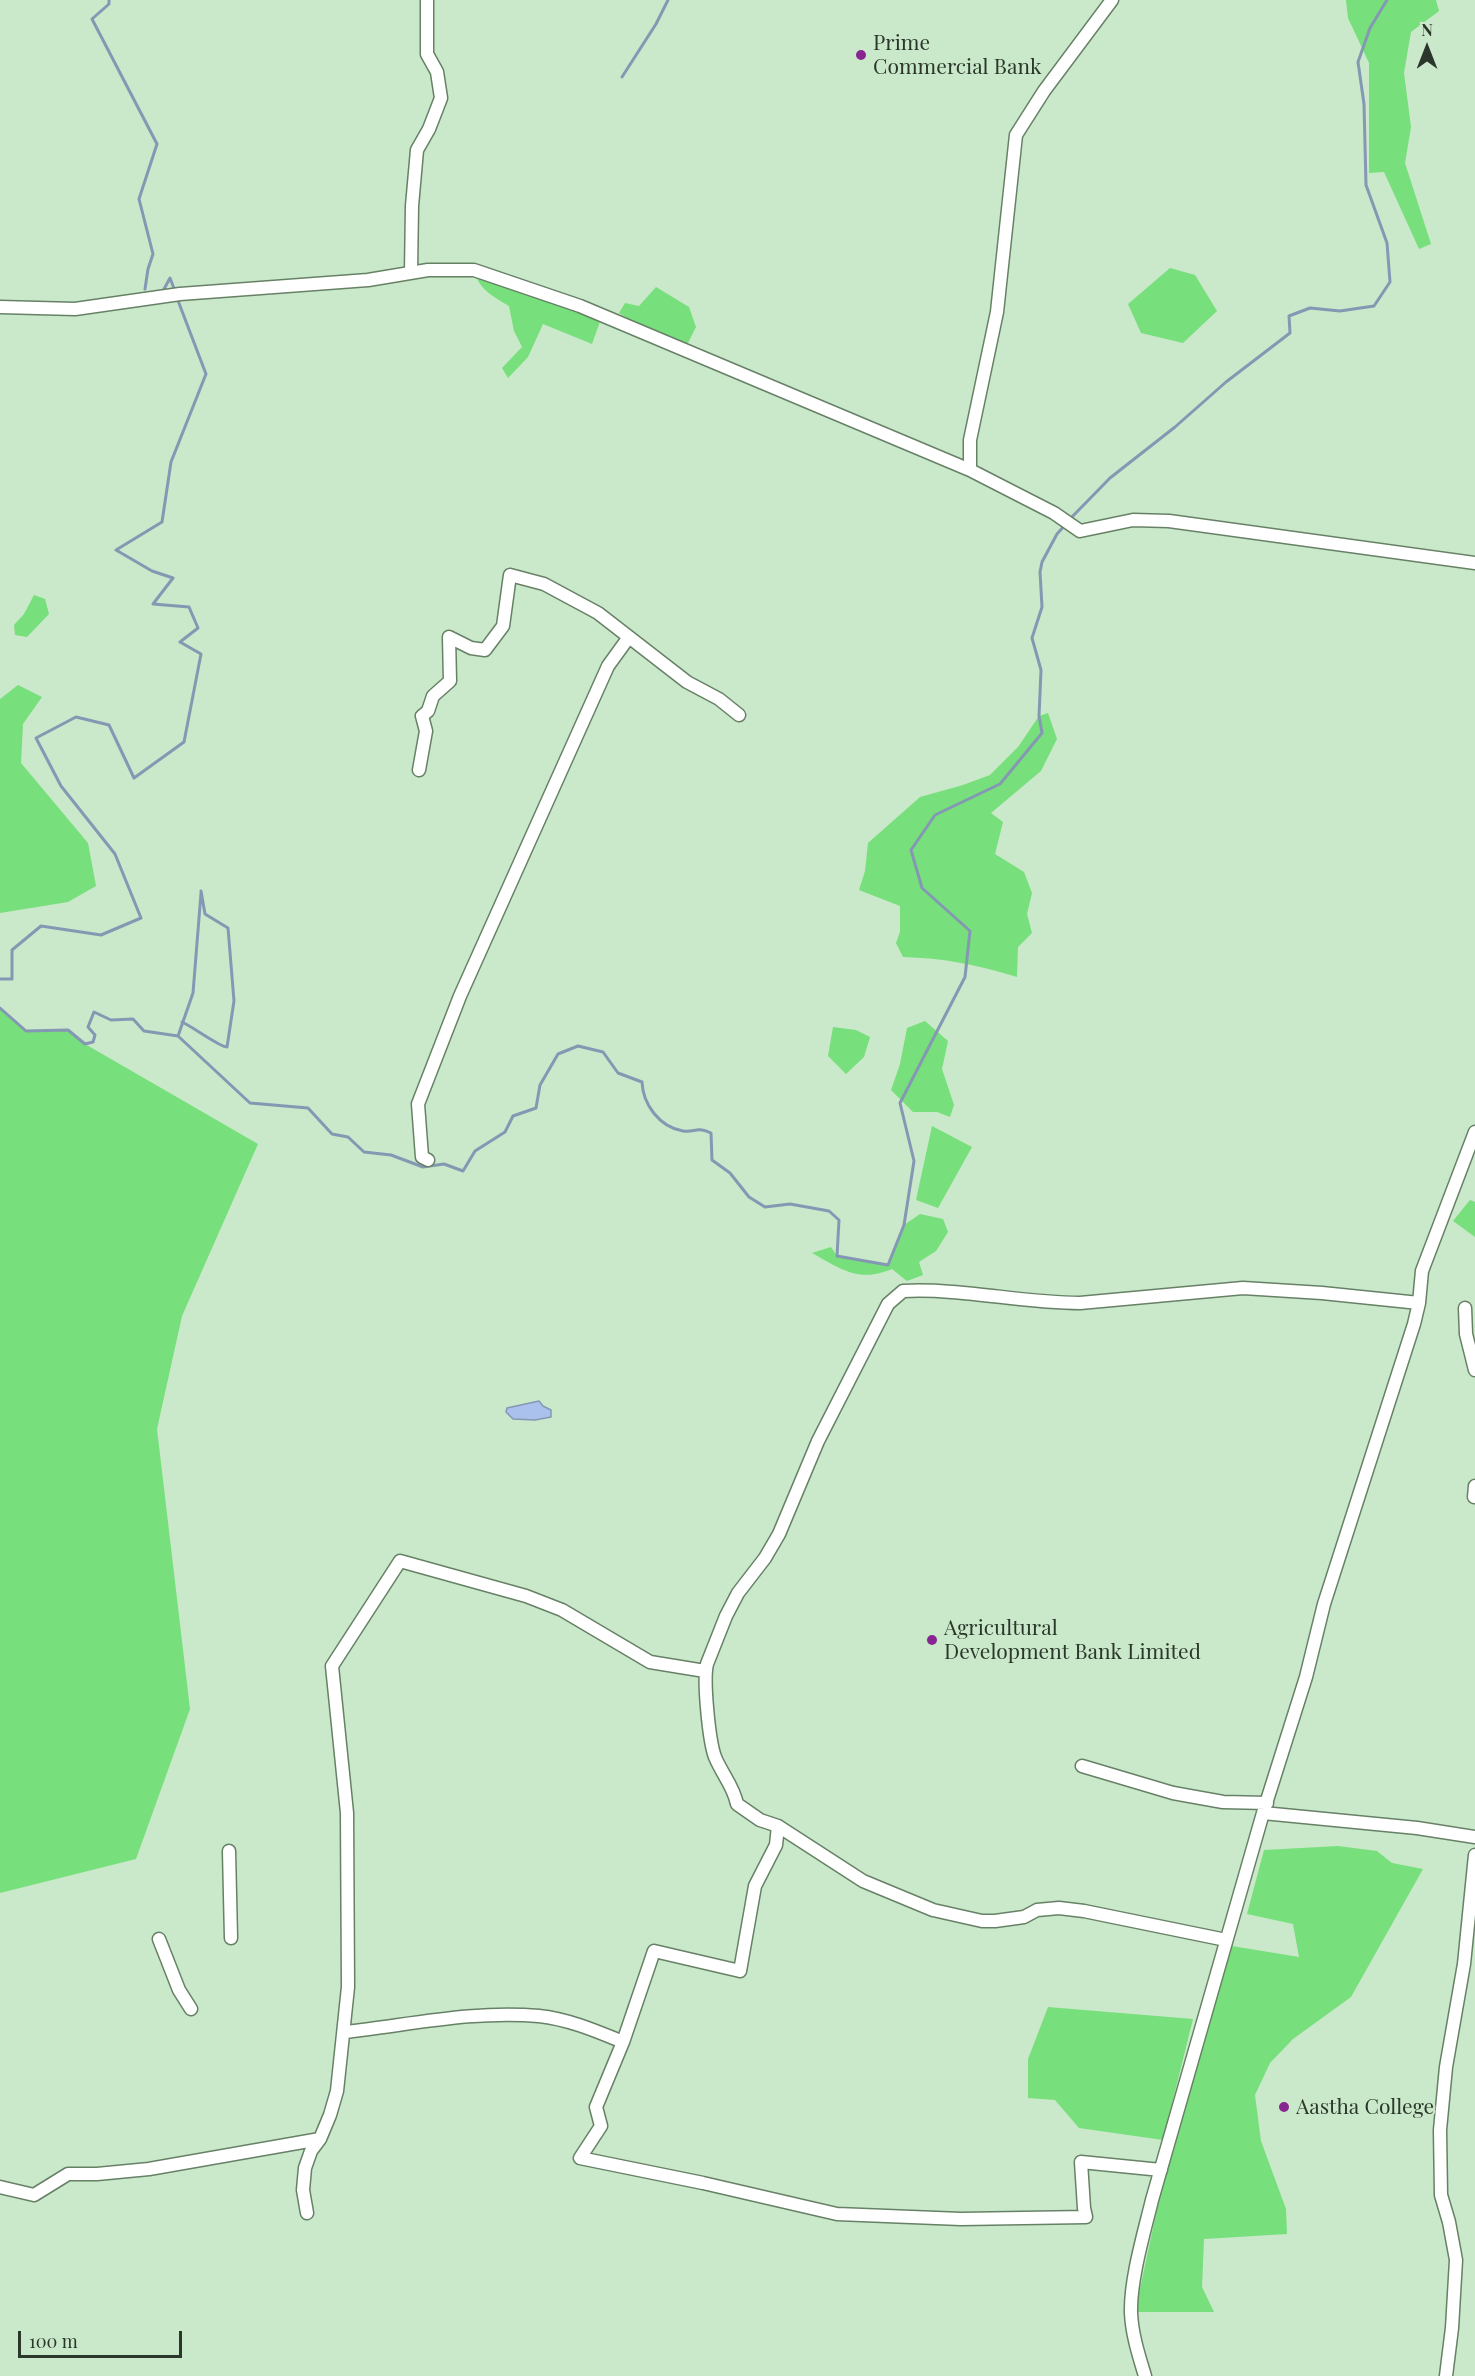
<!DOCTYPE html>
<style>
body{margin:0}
#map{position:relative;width:1475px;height:2376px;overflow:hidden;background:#cae8ca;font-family:"Playfair Display",serif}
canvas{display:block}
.north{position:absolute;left:1397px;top:18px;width:60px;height:60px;-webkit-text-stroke:4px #cae8ca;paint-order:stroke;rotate:0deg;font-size:16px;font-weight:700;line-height:24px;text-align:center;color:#2b372b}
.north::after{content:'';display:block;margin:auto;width:21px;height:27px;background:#2b372b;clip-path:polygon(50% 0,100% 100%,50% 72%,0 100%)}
.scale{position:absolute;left:18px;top:2331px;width:164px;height:27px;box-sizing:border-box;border:3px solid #2b372b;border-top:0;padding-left:8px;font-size:18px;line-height:21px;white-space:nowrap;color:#2b372b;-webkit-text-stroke:4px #cae8ca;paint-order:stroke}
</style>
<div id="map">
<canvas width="1475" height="2376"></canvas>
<div class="north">N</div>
<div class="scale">100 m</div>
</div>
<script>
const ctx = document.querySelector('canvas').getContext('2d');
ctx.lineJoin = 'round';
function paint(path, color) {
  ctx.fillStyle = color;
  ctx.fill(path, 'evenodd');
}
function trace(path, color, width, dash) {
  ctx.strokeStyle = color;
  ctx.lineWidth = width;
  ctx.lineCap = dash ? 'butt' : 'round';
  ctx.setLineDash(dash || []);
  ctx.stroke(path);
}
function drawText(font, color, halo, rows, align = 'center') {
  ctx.font = font + ' "Playfair Display",serif';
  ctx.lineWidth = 4.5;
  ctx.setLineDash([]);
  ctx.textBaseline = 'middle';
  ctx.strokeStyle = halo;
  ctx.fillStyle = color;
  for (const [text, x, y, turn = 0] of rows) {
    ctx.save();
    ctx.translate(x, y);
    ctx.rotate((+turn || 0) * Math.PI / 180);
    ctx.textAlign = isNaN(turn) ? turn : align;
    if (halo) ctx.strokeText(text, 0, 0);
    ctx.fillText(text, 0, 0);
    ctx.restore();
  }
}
const green = new Path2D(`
 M1346 0H1436L1439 11 1411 32 1404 73 1411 127 1405 163 1431 244 1419 249 1384 172 1369 173V63L1348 18Z
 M1170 268 1195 275 1217 311 1183 343 1141 333 1128 304Z
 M474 270 602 316 592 344 543 324 528 357 508 378 502 368 522 347 514 331 509 306C493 296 479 290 474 270Z
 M656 287 689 307 696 327 687 345 655 335 619 313 625 303 639 306Z
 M34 595 45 599 49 614 27 637 15 635 14 625 24 614Z
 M18 685 42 697 23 724 21 763 88 843 96 886 68 902 0 913V699Z
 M1048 713 1057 739 1041 771 991 813 1003 822 995 854 1024 872 1032 893 1027 914 1032 933 1018 947 1017 977C979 965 943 958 903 957L896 943 900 932V906L859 890 865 871 868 843 920 797 963 785 990 775 1018 747 1039 716Z
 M0 1008 26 1031 68 1030 85 1044 258 1144 182 1316 157 1429 190 1709 136 1859 0 1893Z
 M925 1021 948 1041 942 1069 954 1105 950 1117 937 1112H913L891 1090 900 1064 907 1028Z
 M833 1027 856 1030 870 1037 864 1057 846 1074 828 1056Z
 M932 1126 972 1147 938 1208 916 1200Z
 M1470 1200 1475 1202V1237L1453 1221Z
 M920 1214 943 1219 948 1232 936 1251 919 1262 923 1275 907 1281 892 1269C858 1283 841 1269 812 1253L831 1247 837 1256 888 1265 904 1225Z
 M1338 1846 1377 1851 1392 1863 1423 1869 1351 1997 1293 2039 1270 2063 1255 2095 1261 2141 1286 2209 1287 2234 1204 2239 1202 2287 1214 2312H1135L1159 2200 1202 2048 1214 1991 1232 1946 1299 1957 1293 1924 1247 1914 1264 1850Z
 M1048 2007 1193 2019 1163 2140 1079 2128 1055 2100 1028 2098V2059Z`);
const water = new Path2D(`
 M539 1401 543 1406 551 1410V1417L535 1420 513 1419 506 1412 507 1408Z`);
const stream = new Path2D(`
 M109 0V4L92 19 157 144 139 199 153 254 148 269 145 289
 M622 77 656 24 668 0
 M163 291 170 278 175 291
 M1069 520 1110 478 1175 427 1226 382 1290 333 1289 316 1310 308 1340 311 1374 306 1390 282 1387 243 1366 185 1364 104 1358 62 1370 28 1387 0
 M0 979H12V950L41 926 101 935 141 918 115 854 61 786 36 738 76 717 109 725 134 778 184 742 201 654 180 642 198 628 189 607 153 604 173 578 152 571 116 550 162 522 171 462 206 374 177 298
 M0 1008 26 1031 68 1030 85 1044 93 1042 95 1035 88 1027 94 1012 111 1020 133 1019 144 1031 178 1036 250 1103 308 1108 332 1134 348 1137 364 1152 391 1155 423 1167 444 1164 463 1171 475 1151 505 1132 513 1116 536 1108 540 1085 558 1054 578 1046 603 1052 618 1073 642 1082C643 1104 659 1127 683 1131 695 1133 696 1126 711 1133L712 1160 730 1173 749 1197 765 1207 790 1204 829 1211 839 1220 837 1256 888 1265 904 1225 914 1161 900 1103 965 977 970 931 922 888 911 850 935 815 1000 784 1042 733 1039 716 1041 670 1032 638 1042 607 1040 572 1042 562 1057 534 1065 525
 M182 1022C193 1027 220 1047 227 1047L234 1001 228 928 205 914 201 891
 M178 1036 193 993 201 893`);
const street = new Path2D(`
 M411 272 412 206 417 150 429 129 441 98 437 72 427 54V0
 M0 307 75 309 180 294 368 280 428 270H474L580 306 970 470 1054 513 1080 531 1133 520 1169 521 1475 563
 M970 470V440L997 312 1016 135 1044 91 1112 0
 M419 770 426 731 422 716 428 711 433 696 450 681 449 637 471 648 485 650 503 626 510 575 544 584 598 613 687 682 719 699 739 715
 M428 1160 422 1157 418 1104 460 996 608 666 629 637
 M1465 1308 1466 1334 1475 1370
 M1474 1497 1475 1486
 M1082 1766 1173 1793 1223 1802 1267 1803
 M1263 1813 1417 1828 1475 1837
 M778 1826 776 1845 755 1886 740 1971 654 1951 623 2042 596 2107 601 2126 580 2158 703 2183 837 2214 961 2219 1086 2217 1084 2208 1081 2162 1161 2170
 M229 1851 231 1938
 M159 1939 179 1990 191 2009
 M1226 1940 1084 1911 1059 1908 1037 1910 1024 1917 995 1921H982L933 1910 863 1881 778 1826 760 1820 737 1804C734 1787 722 1774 715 1757 709 1741 703 1680 707 1664L726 1616 738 1593 765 1558 779 1534 818 1441 888 1304 903 1291C963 1288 1021 1303 1080 1303L1243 1288 1322 1293 1419 1303
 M345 2032C409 2025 474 2010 539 2016 568 2019 596 2031 623 2042
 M0 2187 34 2195 68 2174H97L149 2169 320 2139
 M307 2213 303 2190 305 2168 311 2151 320 2139 330 2115 337 2091 348 1987 347 1813 332 1666 400 1561 526 1596 562 1610 650 1662 705 1671
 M1145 2376C1139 2356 1132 2335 1131 2313 1130 2280 1144 2233 1152 2200L1263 1813 1306 1677 1324 1604 1414 1324 1419 1303 1422 1271 1475 1132
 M1446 2376 1452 2328 1456 2260 1449 2222 1441 2195 1440 2130 1446 2067 1464 1964 1475 1855`);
const markers = [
 [861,55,6,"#872690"],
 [932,1640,6,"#872690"],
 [1284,2107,6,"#872690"]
];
const poiNames = [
 ["Prime",873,43],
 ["Commercial Bank",873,67],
 ["Agricultural",944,1628],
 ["Development Bank Limited",944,1652],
 ["Aastha College",1296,2107]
];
paint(green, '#77df7b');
paint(water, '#abc1ed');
trace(water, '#8598b3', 1.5);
trace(stream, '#8598b3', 3);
trace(street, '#678166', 15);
trace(street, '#fff', 12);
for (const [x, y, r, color] of markers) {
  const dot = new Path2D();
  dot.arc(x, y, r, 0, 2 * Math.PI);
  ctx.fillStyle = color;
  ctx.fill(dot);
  trace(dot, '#cae8ca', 2);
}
drawText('21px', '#2b372b', '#cae8ca', poiNames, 'left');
</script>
